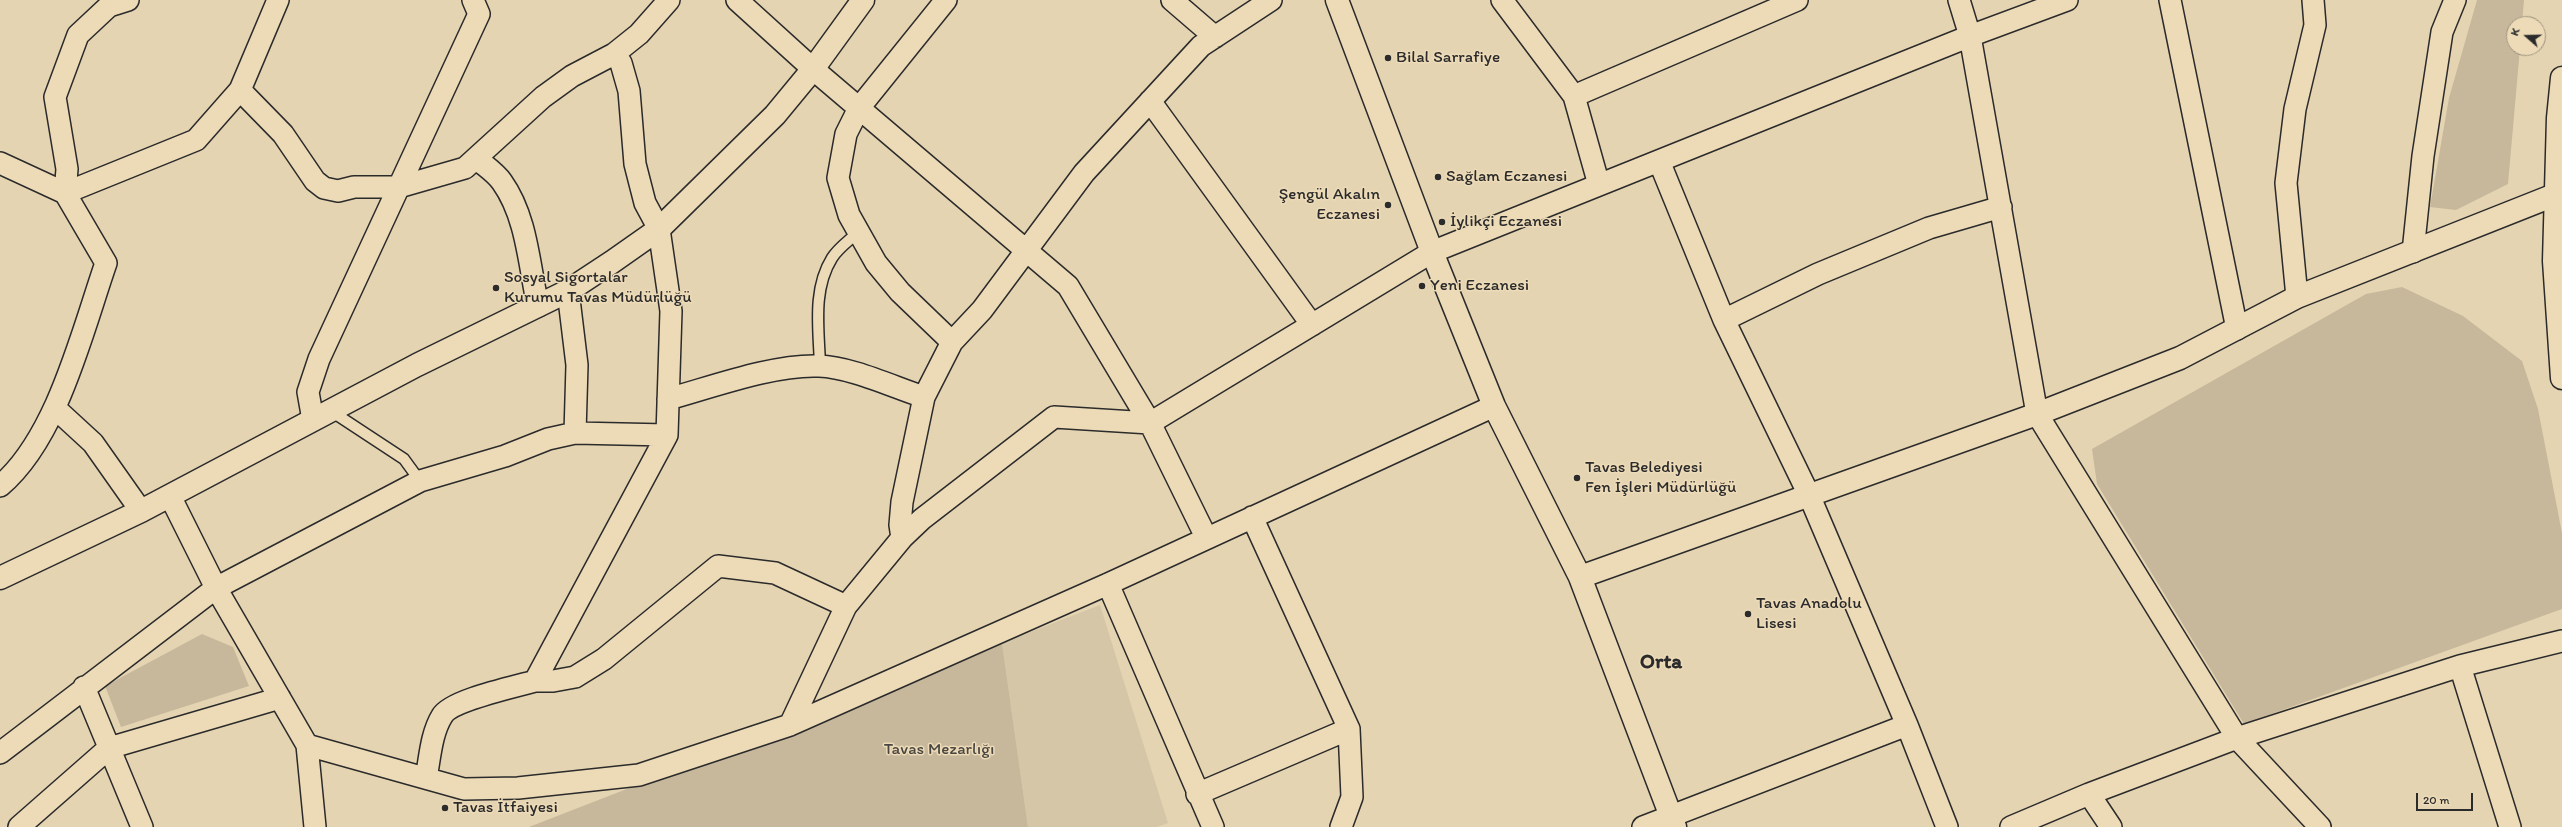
<!DOCTYPE html>
<meta charset="utf-8">
<style>
body{margin:0}
#map{position:relative;width:2562px;height:827px;overflow:hidden;background:#e5d4b2;font-family:Itim,sans-serif}
canvas{display:block}
.north{position:absolute;left:2506px;top:16px;width:40px;height:40px;box-sizing:border-box;background:#eddbb8;border:1px solid #9f9580;border-radius:50%;rotate:290deg;font-size:11px;font-weight:700;line-height:16px;text-align:center;color:#2b2b2b}
.north::after{content:'';display:block;margin:auto;width:14px;height:18px;background:#2b2b2b;clip-path:polygon(50% 0,100% 100%,50% 72%,0 100%)}
.scale{position:absolute;left:2416px;top:793px;width:57px;height:18px;box-sizing:border-box;border:2px solid #2b2b2b;border-top:0;padding-left:5px;font-size:12px;line-height:14px;white-space:nowrap;color:#2b2b2b;-webkit-text-stroke:3px #eddbb8;paint-order:stroke}
</style>
<div id="map">
<canvas width="2562" height="827"></canvas>
<div class="north">K</div>
<div class="scale">20 m</div>
</div>
<script>
const ctx = document.querySelector('canvas').getContext('2d');
ctx.lineJoin = 'round';
function paint(path, color) {
  ctx.fillStyle = color;
  ctx.fill(path, 'evenodd');
}
function trace(path, color, width, dash) {
  ctx.strokeStyle = color;
  ctx.lineWidth = width;
  ctx.lineCap = dash ? 'butt' : 'round';
  ctx.setLineDash(dash || []);
  ctx.stroke(path);
}
function drawText(font, color, halo, rows, align = 'center') {
  ctx.font = font + ' Itim,sans-serif';
  ctx.lineWidth = 3;
  ctx.setLineDash([]);
  ctx.textBaseline = 'middle';
  ctx.strokeStyle = halo;
  ctx.fillStyle = color;
  for (const [text, x, y, turn = 0] of rows) {
    ctx.save();
    ctx.translate(x, y);
    ctx.rotate((+turn || 0) * Math.PI / 180);
    ctx.textAlign = isNaN(turn) ? turn : align;
    if (halo) ctx.strokeText(text, 0, 0);
    ctx.fillText(text, 0, 0);
    ctx.restore();
  }
}
const built = new Path2D(`
 M1100 605 1168 823 1157 827H1028L1002 643Z`);
const green = new Path2D(`
 M2477 0H2524L2522 24H2514V48H2520L2508 184 2456 210 2430 207 2449 98Z
 M2402 287 2463 316 2522 361 2538 409 2562 533V609L2244 724 2097 484 2092 449 2366 294Z
 M202 634 233 647 249 686 121 727 105 686Z
 M1002 643 1028 827H529Z`);
const lane = new Path2D(`
 M820 366C819 330 812 290 832 258 838 248 850 240 858 232
 M331 411 404 459 420 481`);
const street = new Path2D(`
 M737 0 813 69 1068 286 1150 423 1206 537
 M946 0 859 108 846 134 838 178 849 215 876 263 900 292 952 342
 M1172 0 1215 37
 M1502 0 1574 96 1599 185
 M1959 0 1970 36 2037 414 2237 738 2320 827
 M2170 0 2237 329
 M240 90 283 134 315 181 324 188 338 191 354 187H399L465 168 543 97 572 76 614 54 639 34 669 0
 M1574 96 1797 0
 M1150 101 1312 325
 M477 159C485 166 496 173 502 182 527 217 529 265 538 306
 M1659 161 1724 320 1809 495 1907 725 1947 827
 M0 163 65 193 196 140 240 90 278 0
 M2413 252 2423 156 2442 32 2455 0
 M568 291 577 365 575 433
 M2297 297 2286 183 2295 109 2315 25 2313 0
 M1724 320 1818 274 1929 228 2001 207
 M668 399C712 387 774 364 819 366 851 367 893 387 924 397
 M56 409 93 443 141 511
 M313 420 308 392 319 359 479 14 473 0
 M0 486C57 438 82 332 106 263L65 193 67 169 55 97 78 35 109 6 128 0
 M170 496 216 588 307 745 464 789 518 788 639 775 790 725 1108 584 1494 406
 M1252 517 1349 729 1352 797 1341 827
 M902 538 900 525 902 502 924 397 952 342 982 310 1084 173 1201 46 1271 0
 M1108 584 1213 827
 M535 681H553L575 677 604 659 718 566 775 573 846 606
 M84 687 142 827
 M790 725 846 606 902 538 922 519 1054 417 1150 423 1432 252 1970 36 2067 0
 M307 745 315 827
 M0 753 216 588 420 481 505 456 548 439 575 433 667 435
 M426 778C430 758 431 734 442 716 451 700 515 687 535 681L667 435 671 311 659 229 645 203 635 164 629 91 621 63 614 54
 M1197 794 1349 729
 M2089 794 2111 827
 M19 827 109 748 280 698
 M1643 827 1907 725
 M2011 827 2089 794 2237 738 2460 666
 M2510 827 2460 666 2562 641`);
const secondary = new Path2D(`
 M1337 0 1432 252 1494 406 1580 577 1675 827
 M1580 577 2037 414 2180 358 2297 297 2562 192
 M0 578 141 511 417 365 568 291 612 262 659 229 775 115 813 69 863 0`);
const highway = new Path2D(`
 M2562 78 2558 118 2554 261 2562 378`);
const markers = [
 [1388,58,4,"#2b2b2b"],
 [1438,177,4,"#2b2b2b"],
 [1388,205,4,"#2b2b2b"],
 [1442,222,4,"#2b2b2b"],
 [1422,286,4,"#2b2b2b"],
 [496,288,4,"#2b2b2b"],
 [1577,478,4,"#2b2b2b"],
 [1748,614,4,"#2b2b2b"],
 [445,808,4,"#2b2b2b"]
];
const poiNames = [
 ["Bilal Sarrafiye",1396,58],
 ["Sağlam Eczanesi",1446,177],
 ["Şengül Akalın",1380,195,"right"],
 ["Eczanesi",1380,215,"right"],
 ["İylikçi Eczanesi",1450,222],
 ["Sosyal Sigortalar",504,278],
 ["Kurumu Tavas Müdürlüğü",504,298],
 ["Yeni Eczanesi",1430,286],
 ["Tavas Belediyesi",1585,468],
 ["Fen İşleri Müdürlüğü",1585,488],
 ["Tavas Anadolu",1756,604],
 ["Lisesi",1756,624],
 ["Tavas İtfaiyesi",453,808]
];
const parkNames = [
 ["Tavas Mezarlığı",939,750]
];
const districtNames = [
 ["Orta",1661,663]
];
paint(built, '#d5c6a7');
paint(green, '#c7b89c');
trace(lane, '#2b2b2b', 13);
trace(street, '#2b2b2b', 24);
trace(secondary, '#2b2b2b', 25);
trace(highway, '#2b2b2b', 25);
trace(lane, '#eddbb8', 10);
trace(street, '#eddbb8', 21);
trace(secondary, '#eddbb8', 22);
trace(highway, '#eddbb8', 22);
for (const [x, y, r, color] of markers) {
  const dot = new Path2D();
  dot.arc(x, y, r, 0, 2 * Math.PI);
  ctx.fillStyle = color;
  ctx.fill(dot);
  trace(dot, '#eddbb8', 1.5);
}
drawText('17px', '#2b2b2b', '#eddbb8', poiNames, 'left');
drawText('17px', '#4a4742', '#eddbb8', parkNames);
drawText('bold 21px', '#2b2b2b', '#eddbb8', districtNames);
</script>
